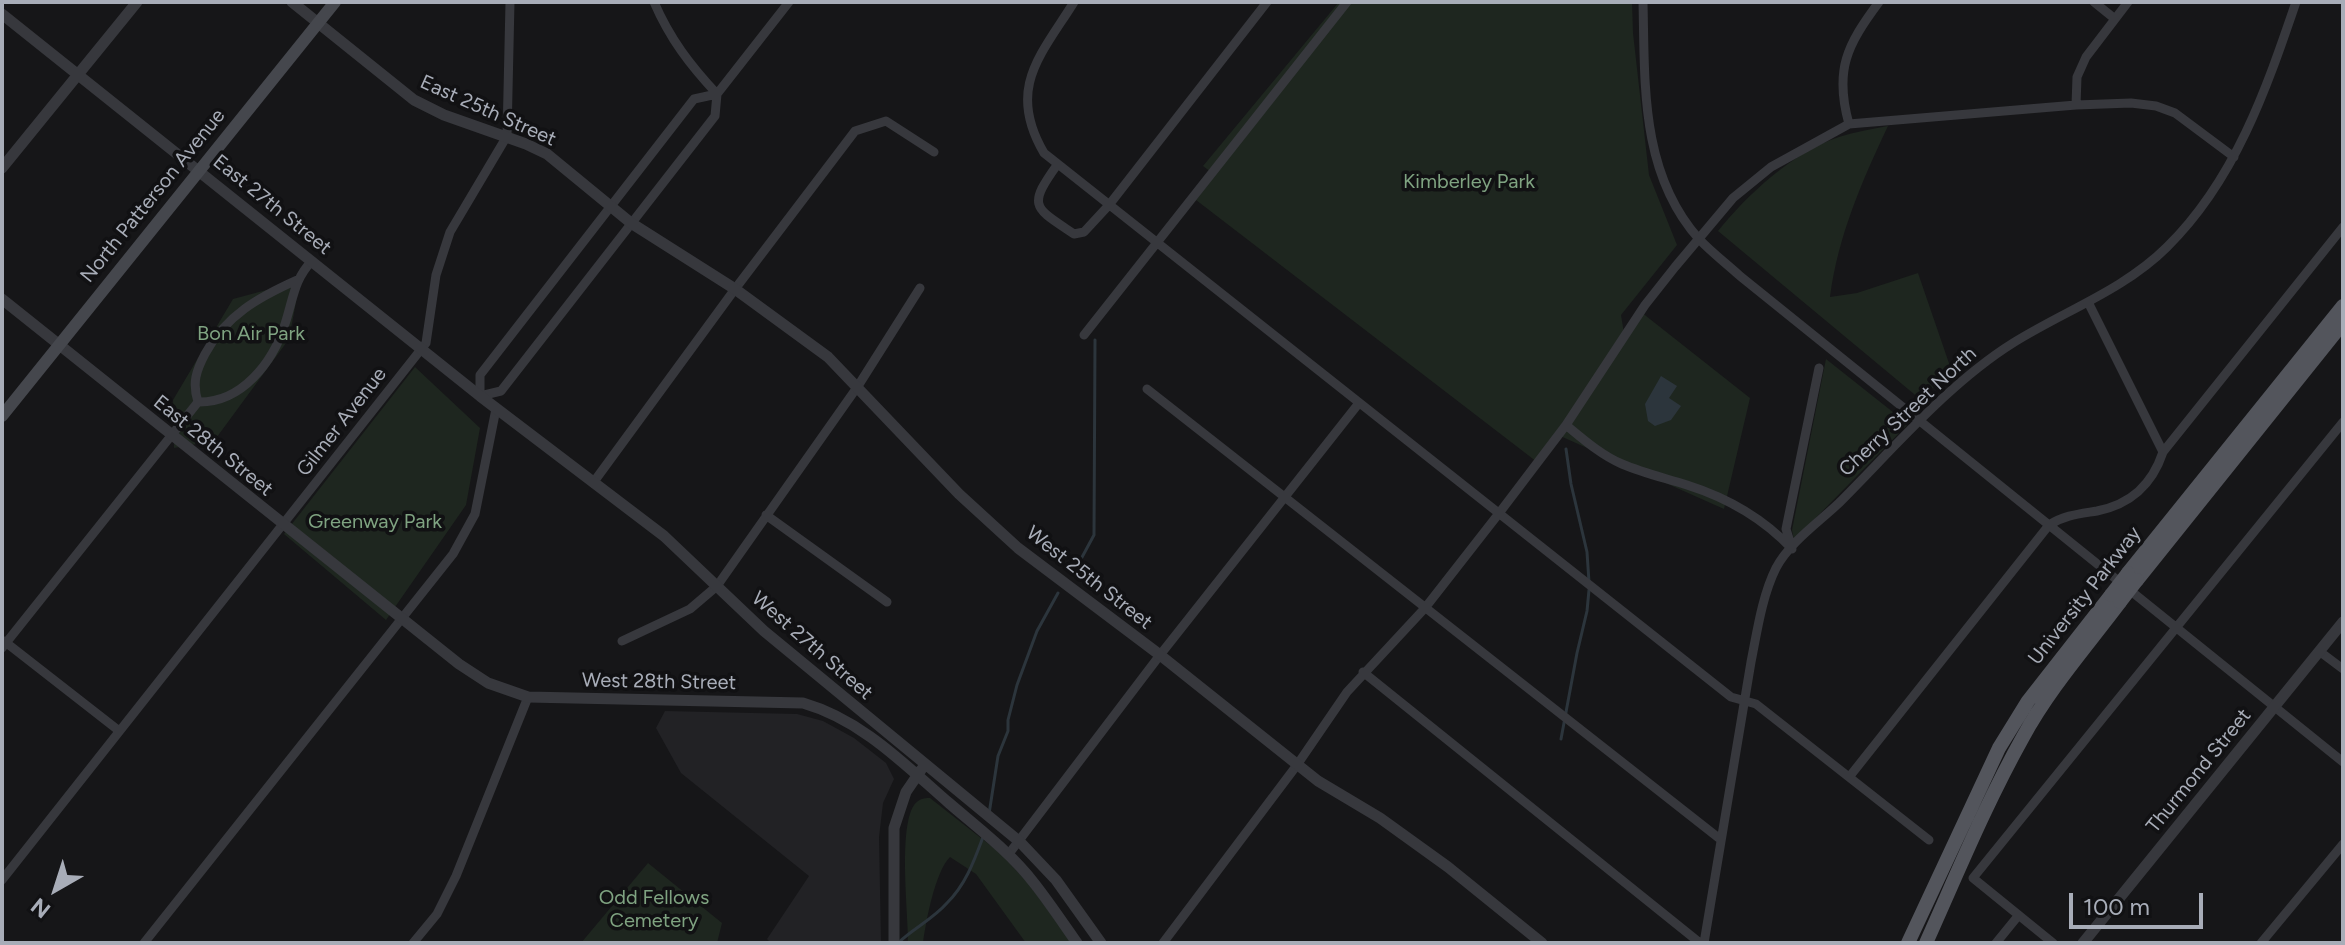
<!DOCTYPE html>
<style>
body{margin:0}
#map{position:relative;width:2345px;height:945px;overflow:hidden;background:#161618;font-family:Figtree,sans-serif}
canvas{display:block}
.frame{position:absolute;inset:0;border:4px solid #a8adb8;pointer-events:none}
.north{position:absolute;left:16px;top:849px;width:80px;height:80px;-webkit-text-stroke:6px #111113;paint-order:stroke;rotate:219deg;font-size:22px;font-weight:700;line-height:32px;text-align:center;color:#a8adb8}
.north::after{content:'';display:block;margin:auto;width:28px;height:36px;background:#a8adb8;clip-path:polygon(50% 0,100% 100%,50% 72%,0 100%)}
.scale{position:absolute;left:2069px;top:893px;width:134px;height:36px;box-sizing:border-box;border:4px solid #a8adb8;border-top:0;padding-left:10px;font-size:24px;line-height:28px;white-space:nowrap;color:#a8adb8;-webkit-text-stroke:6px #111113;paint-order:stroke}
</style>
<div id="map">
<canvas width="2345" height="945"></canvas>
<div class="frame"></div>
<div class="north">N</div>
<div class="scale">100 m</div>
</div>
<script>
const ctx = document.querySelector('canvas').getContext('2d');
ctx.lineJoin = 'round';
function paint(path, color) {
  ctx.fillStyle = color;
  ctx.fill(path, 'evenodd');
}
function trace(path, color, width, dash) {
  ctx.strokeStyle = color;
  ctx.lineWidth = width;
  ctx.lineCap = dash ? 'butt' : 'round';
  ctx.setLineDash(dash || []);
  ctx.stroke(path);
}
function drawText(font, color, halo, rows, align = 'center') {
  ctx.font = font + ' Figtree,sans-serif';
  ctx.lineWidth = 7;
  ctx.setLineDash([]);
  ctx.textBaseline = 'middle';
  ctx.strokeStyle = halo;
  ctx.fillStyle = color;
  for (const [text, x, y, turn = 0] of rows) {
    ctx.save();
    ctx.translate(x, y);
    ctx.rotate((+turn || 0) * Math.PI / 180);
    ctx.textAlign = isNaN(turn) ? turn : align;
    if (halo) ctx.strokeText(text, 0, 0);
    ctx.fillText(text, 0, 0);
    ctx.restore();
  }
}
const built = new Path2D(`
 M665 711 797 714 823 721 854 738 886 763 894 779 883 803 879 837 881 943H771L767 939 809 876 681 773 656 728Z`);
const green = new Path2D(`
 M1339 2H1632L1633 33 1649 175 1677 245 1621 315 1624 333 1641 312 1750 398 1724 509 1558 435 1537 462 1196 200 1215 175 1203 166Z
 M1888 126C1862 181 1838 236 1830 297L1857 293 1918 273 1952 372 1920 399 1718 231C1747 195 1794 151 1839 137 1855 132 1872 129 1888 126Z
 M300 281 289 339 214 441 174 448 173 400 233 299Z
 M1826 359 1908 424 1794 540 1792 530Z
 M415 367 480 428 466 505 386 620 284 534Z
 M930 798 1000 853 1028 883 1072 943H1026L976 874 950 857C935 872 926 921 923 943H908C909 916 896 816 918 801 922 798 926 798 930 798Z
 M648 863 722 923 717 943H581Z`);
const water = new Path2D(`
 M1661 376 1677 386 1669 398 1681 406 1671 420 1655 426 1648 421 1645 404Z`);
const stream = new Path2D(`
 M1566 449 1571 484 1587 552 1589 582
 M1074 572 1094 535 1095 340
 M1561 739 1577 653 1587 611 1589 590
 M989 814 998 756 1008 731V720L1017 685 1037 631 1058 593
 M898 943C914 928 933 919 947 903 966 884 974 861 983 837`);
const minor = new Path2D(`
 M654 2C670 39 690 65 717 94
 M1074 2C1041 55 1006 88 1044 153L1731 697 1756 704 1929 840
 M1643 2C1645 83 1640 173 1699 239 1711 252 1727 264 1740 276L2343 762
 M2094 2 2115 19
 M717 94 694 99 480 375V396L501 391 715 116 717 94 789 2
 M2076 105 2077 77 2086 57 2128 2
 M1849 124C1834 70 1847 45 1879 2
 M1057 165C1027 207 1034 207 1074 234L1084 232 1109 205 1267 2
 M2088 302 2163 452
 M1084 335 1347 2
 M1147 389 1720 839
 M198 402C242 403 273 362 285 324 293 300 294 279 312 261
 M198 402C192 383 196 371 205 354 226 315 259 297 297 280
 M1566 425C1583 439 1601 455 1622 464 1643 473 1665 478 1687 485 1728 498 1763 518 1792 549
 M593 483 735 289 855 131 886 121 934 152
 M766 515 887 602
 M1791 545 1786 529 1819 368
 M4 641 118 730
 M622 641 690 609 717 586 858 386 920 288
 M2 648 198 402
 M2319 651 2343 669
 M1363 672 1700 943
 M1850 776 2049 525C2065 515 2079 514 2097 511 2131 504 2152 485 2163 452L2343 227
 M1008 855 1160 655 1359 403
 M2 880 426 343 436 275 450 232 507 136 510 2
 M144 943 453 554 475 514 496 409
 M413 943 437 914 456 876 528 697
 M1163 943 1297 765 1347 692 1425 608 1500 512 1566 425 1645 305 1675 267 1733 198 1771 167 1849 124 2076 105 2131 103 2156 106 2175 113 2234 157
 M1704 943 1751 662C1757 632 1762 596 1776 568 1789 543 1819 522 1839 503 1893 449 1949 383 2013 343 2064 311 2124 290 2167 247 2235 180 2266 90 2296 2
 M1996 943 2018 916
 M2053 943 1973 878 2343 422
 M2261 943 2343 844`);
const tertiary = new Path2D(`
 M292 2 414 100 444 115 526 144 547 154 631 223 735 289 828 357 959 494 1018 548 1160 655 1318 781 1380 818 1448 867 1542 943
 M2 14 480 396 664 536 764 631 1020 842 1056 880 1101 943
 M2 168 137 2
 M2 299 459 664 488 683 528 697 803 703C862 720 904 764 949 803 978 828 1010 852 1034 883 1049 902 1063 923 1077 943
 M894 943V828L906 792 921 770
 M2083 943 2343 622`);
const secondary = new Path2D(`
 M2 416 335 2`);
const primary = new Path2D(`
 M2128 573 2343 306
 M2137 580 2343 323
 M1908 943 1999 748 2028 701 2111 595
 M1926 943C1957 874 1986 803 2023 737 2049 689 2087 646 2120 602`);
const primaryBridge = new Path2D(`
 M2111 595 2128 573
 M2120 602 2137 580`);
const streetNames = [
 ["East 25th Street",488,111,24],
 ["North Patterson Avenue",153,196,-51],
 ["East 27th Street",272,205,39],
 ["Cherry Street North",1908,412,-43],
 ["Gilmer Avenue",342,422,-52],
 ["East 28th Street",213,446,39],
 ["West 25th Street",1089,578,38],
 ["University Parkway",2085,596,-52],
 ["West 27th Street",812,646,41],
 ["West 28th Street",659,682,1],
 ["Thurmond Street",2199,771,-51]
];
const parkNames = [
 ["Kimberley Park",1469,182],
 ["Bon Air Park",251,334],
 ["Greenway Park",375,522],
 ["Odd Fellows",654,898],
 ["Cemetery",654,921]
];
paint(built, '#222225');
paint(green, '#1e261f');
paint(water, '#2c353c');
trace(stream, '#2c353c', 3);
trace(minor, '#37383d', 9);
trace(tertiary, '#37383d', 11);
trace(secondary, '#45474d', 12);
trace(primary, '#53555c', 14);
trace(primaryBridge, '#53555c', 14);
drawText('20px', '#a8adb8', '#111113', streetNames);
drawText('20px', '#7fa381', '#111113', parkNames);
</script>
